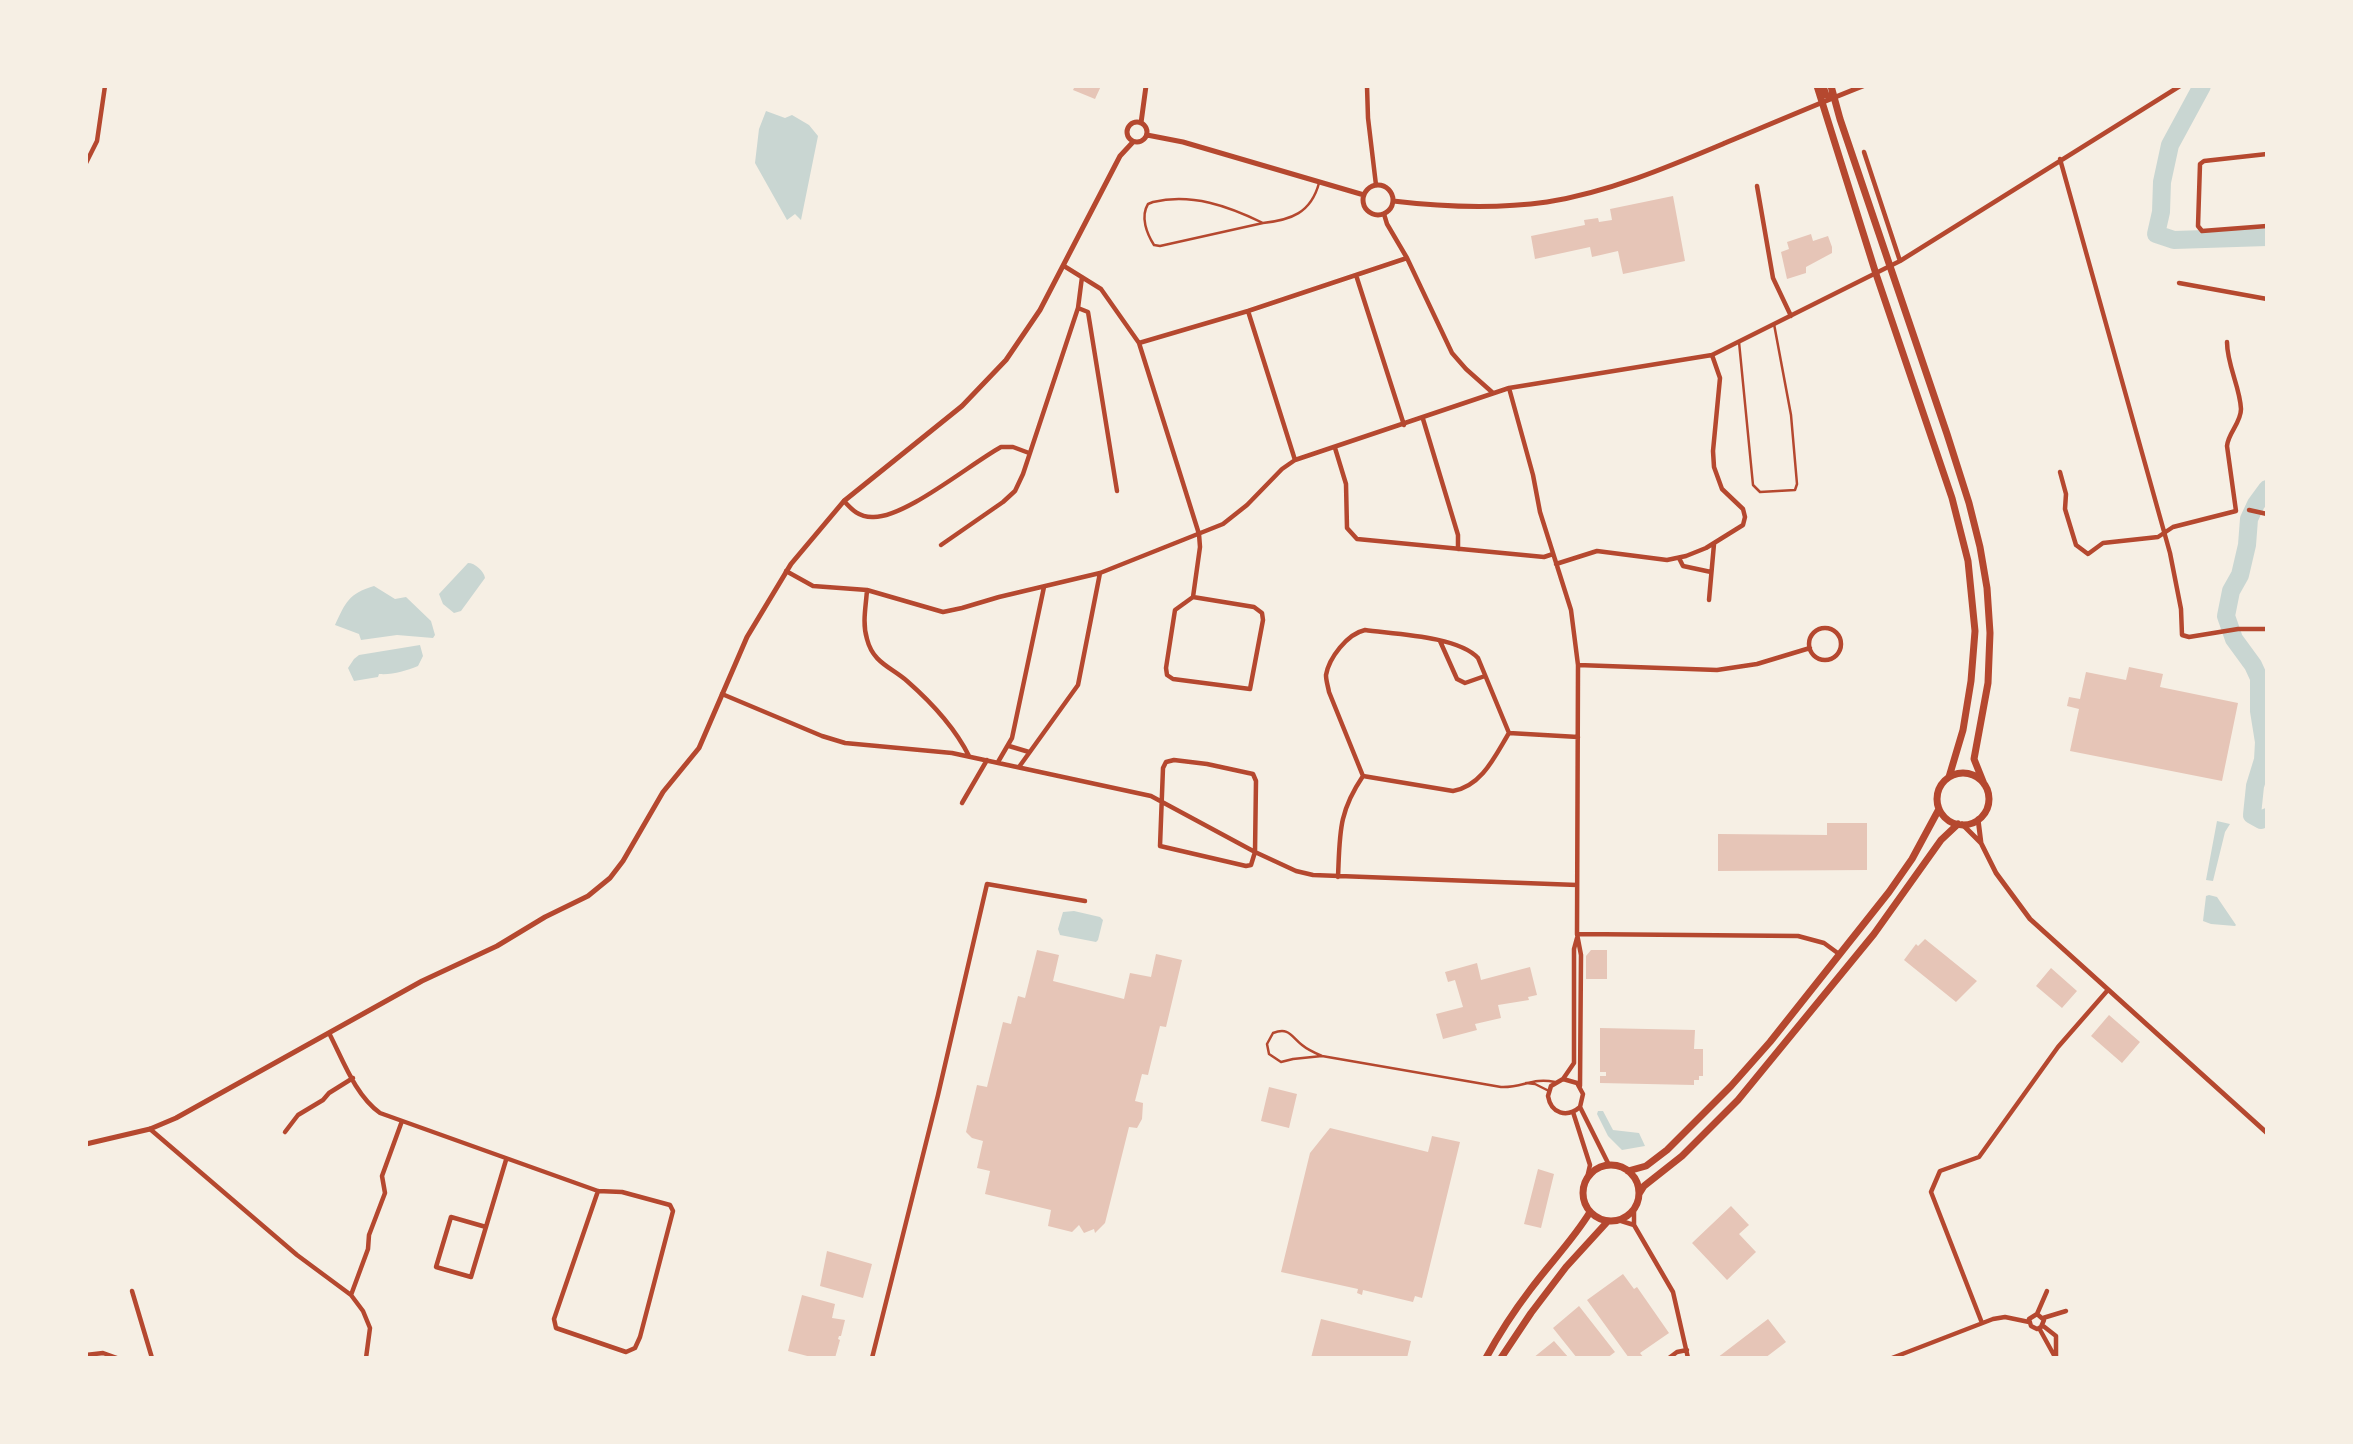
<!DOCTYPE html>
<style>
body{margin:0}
#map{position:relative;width:2353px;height:1444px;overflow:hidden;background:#f6efe4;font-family:"Space Grotesk",sans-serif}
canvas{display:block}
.frame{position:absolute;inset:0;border:88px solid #f6efe4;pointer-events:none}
</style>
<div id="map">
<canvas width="2353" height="1444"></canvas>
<div class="frame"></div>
</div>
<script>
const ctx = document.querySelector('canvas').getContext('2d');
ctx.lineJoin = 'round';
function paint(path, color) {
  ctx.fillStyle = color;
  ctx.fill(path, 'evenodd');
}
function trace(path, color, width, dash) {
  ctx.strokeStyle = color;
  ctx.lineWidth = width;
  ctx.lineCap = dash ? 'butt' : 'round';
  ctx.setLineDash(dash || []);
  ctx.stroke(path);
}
const water = new Path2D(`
 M766 111 785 118 792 115 809 125 818 136 801 220 795 214 787 220 755 163 759 129Z
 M468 563C475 563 484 571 485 578L461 611 454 613 443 604 439 594Z
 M374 586 395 599 406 597 431 621 435 635 433 638 397 635 361 640 359 634 335 625C346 602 348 594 374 586Z
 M420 645 423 656 418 666C405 671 393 675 379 674L378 677 354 681 348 668 354 659 359 655Z
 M2217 821 2230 824 2225 832 2213 881 2206 880Z
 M2209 895 2217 897 2236 925 2235 926 2211 924 2203 921 2206 896Z
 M1074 911 1100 917 1103 920 1098 940 1096 942 1060 935 1058 929 1063 912Z
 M1598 1111H1603L1613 1130 1639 1133 1645 1146 1622 1150 1608 1136 1597 1114Z`);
const river = new Path2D(`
 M2202 86 2170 145 2162 182 2161 212 2156 234 2174 240 2267 237
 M2267 489 2256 504 2249 519 2247 545 2240 575 2231 591 2226 616 2234 639 2253 665 2259 678V711L2264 742 2263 760 2255 786 2252 815 2261 820 2267 817`);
const building = new Path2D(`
 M1075 86H1101L1095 99 1073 90Z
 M1673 196 1685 261 1623 274 1618 251 1592 257 1590 247 1535 259 1531 236 1585 225 1584 220 1598 218 1599 222 1612 220 1610 209Z
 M1811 234 1813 241 1828 236 1832 247V253L1806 267V273L1787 279 1781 252 1789 249 1787 242Z
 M2129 667 2163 674 2160 687 2238 703 2222 781 2070 751 2079 709 2067 706 2069 697 2080 699 2086 672 2126 680Z
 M1827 823H1867V870L1718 871V834L1827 835Z
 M1925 939 1977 981 1956 1002 1904 960 1916 944 1918 946Z
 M1037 950 1059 955 1053 981 1124 999 1130 973 1151 977 1156 954 1182 960 1166 1027 1160 1026 1148 1075 1142 1074 1135 1101 1143 1103 1142 1119 1137 1128 1129 1127 1105 1223 1095 1233 1094 1229 1084 1233 1079 1225 1072 1232 1048 1226 1051 1210 985 1194 990 1171 977 1168 983 1141 972 1138 966 1132 977 1085 987 1087 1003 1022 1011 1024 1018 996 1025 998Z
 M1591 950H1607V979H1586V956Z
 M1477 963 1481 980 1530 967 1537 995 1528 997 1529 1000 1498 1005 1501 1018 1475 1024 1477 1030 1443 1039 1436 1014 1463 1007 1455 980 1448 982 1445 972Z
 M2051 968 2077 991 2062 1008 2036 986Z
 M2109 1015 2140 1042 2122 1063 2091 1036Z
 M1600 1028 1695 1030 1694 1049H1703V1076H1699V1080H1694V1085L1600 1083V1076H1606V1072H1600Z
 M1269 1087 1297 1094 1289 1128 1261 1121Z
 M1330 1128 1428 1152 1432 1136 1460 1142 1422 1298 1415 1296 1413 1302 1363 1290 1362 1295 1357 1293 1358 1289 1281 1272 1310 1153Z
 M1538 1169 1554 1174 1541 1228 1524 1224Z
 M1731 1206 1749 1225 1739 1234 1756 1252 1727 1280 1692 1243Z
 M827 1251 872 1264 863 1298 820 1286Z
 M1623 1274 1634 1289 1637 1287 1669 1333 1640 1353 1644 1358H1629L1587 1300Z
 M802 1295 835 1304 832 1318 845 1320 841 1336H839L838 1339 840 1340 835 1358H815L788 1351Z
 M1579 1306 1615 1352 1607 1358H1577L1553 1328Z
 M1321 1319 1411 1341 1407 1358H1311Z
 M1768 1319 1786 1342 1765 1358H1717Z
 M1554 1341 1569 1358H1533Z`);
const service = new Path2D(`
 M1263 223C1228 206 1192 193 1153 202L1148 204C1140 217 1147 234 1154 245L1160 246 1263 223C1291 220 1311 213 1319 183
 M1739 342 1753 485 1760 492 1795 490 1797 484 1791 415 1774 324
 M1322 1056 1293 1059 1281 1062 1269 1054 1267 1044 1273 1033C1289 1027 1291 1036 1302 1045 1308 1050 1315 1053 1322 1056L1501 1087C1523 1088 1532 1077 1555 1082
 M1526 1083 1535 1084 1549 1091`);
const minor = new Path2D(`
 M1367 86 1368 118 1376 185
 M1864 152 1900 261
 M2267 154 2204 161 2200 164 2198 226 2202 231 2267 226
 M2060 159 2170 553 2181 609 2182 635 2189 637 2238 629H2267
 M86 163 97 141 105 86
 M1757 186 1773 278 1791 316
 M1384 214 1387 224 1407 258 1452 353 1466 369 1493 393
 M1064 266 1101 289 1139 343 1199 534 1200 547 1193 597 1254 607 1262 613 1263 620 1250 689 1173 679 1167 675 1166 668 1175 610 1193 597
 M1356 275 1404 425
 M2179 283 2267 299
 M1078 308 1088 312 1117 491
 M1248 311 1295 460
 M1139 343 1248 311 1407 258
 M1509 388 1533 475 1540 512 1571 610 1578 665 1577 934 1581 955 1580 1086
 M1423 419 1458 535V549
 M1335 448 1346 484 1347 528 1357 539 1544 557 1553 554
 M2060 472 2066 494 2065 509 2076 545 2088 554 2103 543 2158 537 2173 527 2236 511 2227 446C2228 433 2241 423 2241 409 2240 387 2227 365 2227 342
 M844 501C852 510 859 517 872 517 904 519 970 464 1001 447H1013L1029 453
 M2249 510 2267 514
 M941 545 1003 502 1015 491 1023 474 1078 308 1082 277
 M1679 558 1683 566 1711 572
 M1556 564 1597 551 1667 560 1686 556 1706 548 1743 525 1745 517 1743 509 1722 489 1714 467 1713 451 1720 378 1712 355
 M786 571 813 586 867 590 943 612 962 608 999 597 1100 573 1223 524 1247 505 1282 469 1295 460 1509 388 1712 355 1900 261 2180 86
 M867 590C866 606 862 623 867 639 873 663 891 667 907 681 931 702 955 728 969 756
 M1709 600 1714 544
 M1809 644a16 16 0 1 1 32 0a16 16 0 1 1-32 0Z
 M1440 641 1457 679 1465 683 1485 676
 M1578 665 1717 670 1757 664 1810 648
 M722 694 822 736 845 743 952 753 1151 796 1255 852 1296 871 1313 875 1577 885
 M1509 733 1578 737
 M1009 746 1029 752
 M1174 760 1207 764 1253 774 1256 781 1255 852 1251 865 1246 866 1160 846 1163 768 1166 762Z
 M998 762 1012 738 1044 587
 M1019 767 1078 685 1100 573
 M1363 776 1329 692C1328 686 1326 681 1326 675 1329 658 1347 634 1365 630 1394 634 1458 636 1478 658L1509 733
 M962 803 987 760
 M1338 877C1340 833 1338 813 1363 776L1453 791C1482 786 1495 756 1509 733
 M1577 934 1798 936 1824 943 1839 954
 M329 1033C343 1060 355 1095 380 1113L598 1191 622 1192 670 1205 673 1211 640 1337 635 1348 626 1352 556 1328 554 1319 598 1191
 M1563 1079 1577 1083 1583 1094 1580 1107C1567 1118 1551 1114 1548 1096L1551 1086 1563 1079 1574 1063V949L1577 938
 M1580 1107 1609 1165
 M1573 1112 1590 1165 1587 1178
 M150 1129 297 1255 351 1295 363 1311 370 1328 366 1358
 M285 1132 298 1115 323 1100 329 1093 353 1078
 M1634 1209V1225L1673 1292 1688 1358
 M1618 1220 1634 1225
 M486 1227 451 1217 436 1267 471 1277 506 1160
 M132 1291 152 1358
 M351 1295 368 1249 369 1235 385 1193 382 1176 402 1121
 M2037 1314 2044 1320 2041 1327 2037 1329 2031 1326 2029 1319 2037 1314 2047 1291
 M2043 1318 2066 1311
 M1982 1323 1931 1192 1940 1171 1979 1157 2058 1047 2107 991
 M2042 1325 2056 1336V1358
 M2039 1328 2055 1357
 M86 1355 103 1353 117 1358
 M872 1358 938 1095 987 884 1085 901
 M1669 1358 1677 1352 1687 1350
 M1892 1358 1993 1319 2005 1317 2029 1322`);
const tertiary = new Path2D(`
 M1127 132a10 10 0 1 1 20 0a10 10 0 1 1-20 0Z
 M1141 123 1146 86
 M1147 135 1183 142 1364 195
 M1363 200a15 15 0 1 1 30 0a15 15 0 1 1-30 0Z
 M1393 201C1443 207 1497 209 1547 202 1609 192 1668 167 1725 143 1771 124 1817 104 1863 86
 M1978 819 1981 843
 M1962 824 1981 843 1996 873 2030 919 2267 1133
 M86 1144 150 1129 176 1118 422 981 497 946 545 917 588 896 610 878 623 861 663 792 699 748 747 637 791 564 844 501 962 406 1006 360 1040 310 1120 156 1133 142`);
const primary = new Path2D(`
 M1817 86 1876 274 1952 498 1968 561 1975 631 1971 681 1963 730 1949 777
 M1823 86 1826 95 1833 98
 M1831 86 1840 119 1947 434 1969 503 1980 547 1987 588 1990 633 1988 683 1974 759 1984 784
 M1937 799a26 26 0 1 1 52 0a26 26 0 1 1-52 0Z
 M1583 1193a28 28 0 1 1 56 0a28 28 0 1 1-56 0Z
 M1628 1171 1646 1166 1667 1150 1731 1086 1770 1042 1889 892 1912 859 1939 809
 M1639 1194 1644 1186 1682 1156 1738 1100 1874 934 1941 840 1958 824
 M1486 1358C1499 1334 1514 1311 1530 1290 1550 1263 1573 1240 1590 1212
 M1501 1358 1531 1313 1566 1267 1608 1221`);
paint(water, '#c9d6d2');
trace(river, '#c9d6d2', 18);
paint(building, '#e6c5b7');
trace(service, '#b5482f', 2.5);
trace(minor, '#b5482f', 4.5);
trace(tertiary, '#b5482f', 5);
trace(primary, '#b5482f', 7);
</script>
